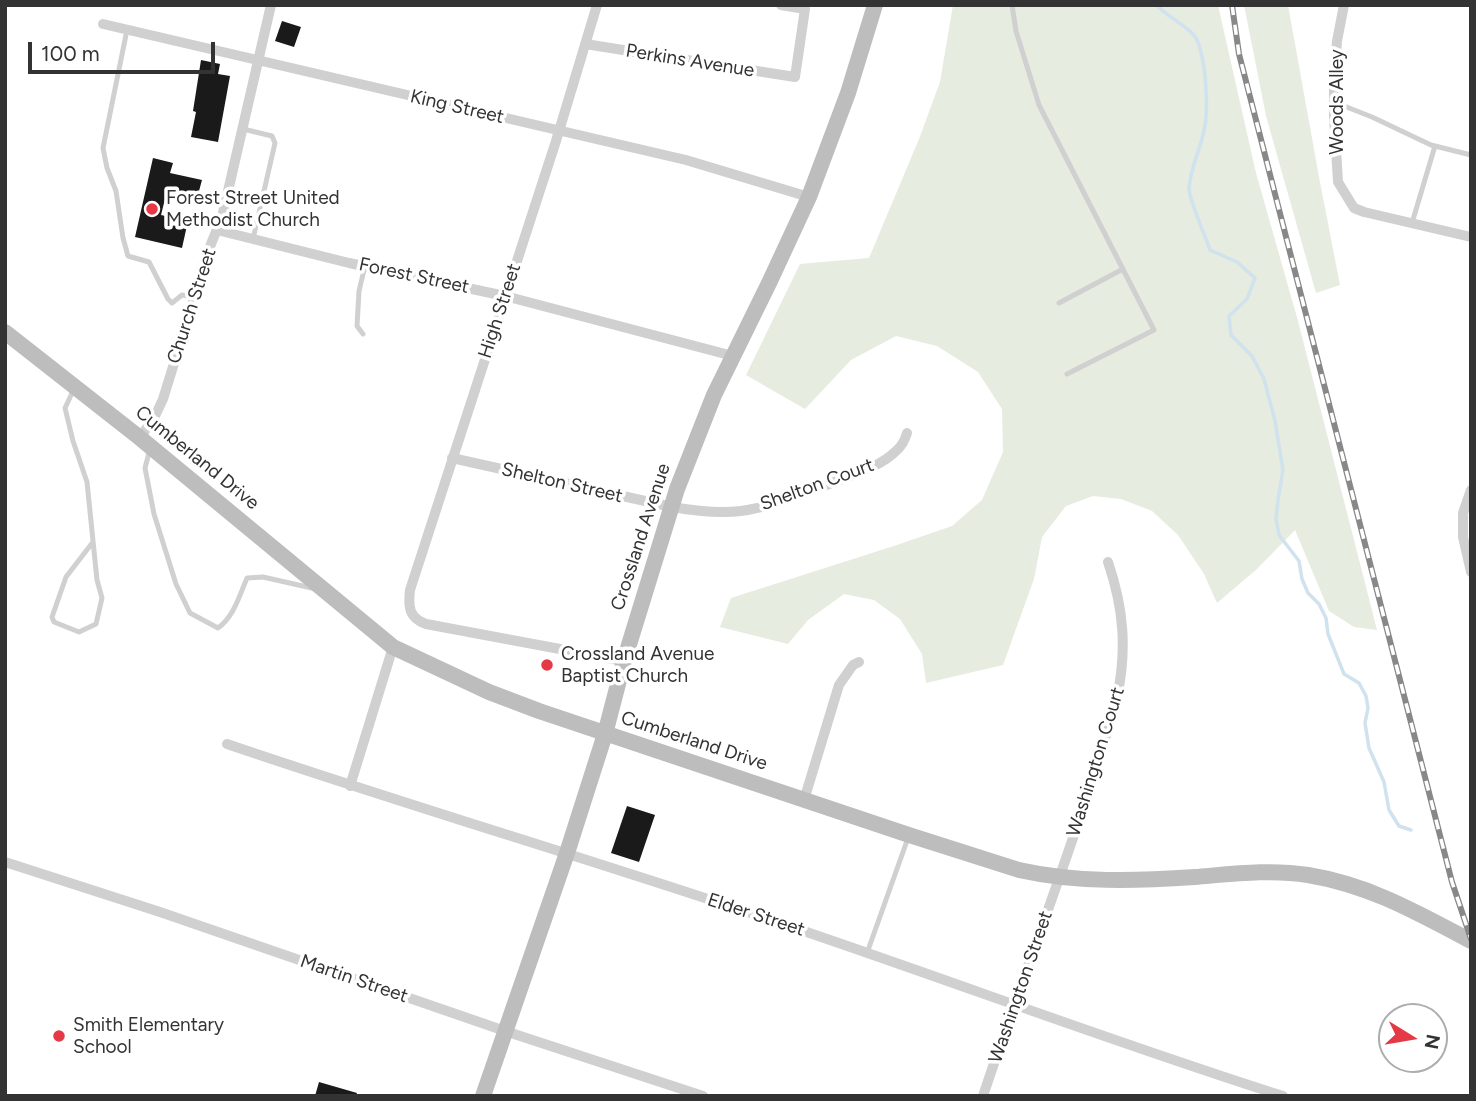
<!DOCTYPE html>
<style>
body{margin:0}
#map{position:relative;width:1476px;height:1101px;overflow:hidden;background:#fff;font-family:Figtree,sans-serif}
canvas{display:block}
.frame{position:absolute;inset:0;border:7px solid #333;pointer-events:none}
.north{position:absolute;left:1378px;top:1003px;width:70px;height:70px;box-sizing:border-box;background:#fff;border:2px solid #adadad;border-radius:50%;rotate:101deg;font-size:19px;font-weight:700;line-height:28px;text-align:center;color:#333}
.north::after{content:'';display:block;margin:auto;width:24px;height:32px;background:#e63946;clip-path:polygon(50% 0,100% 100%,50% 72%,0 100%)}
.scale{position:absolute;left:28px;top:42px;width:187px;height:32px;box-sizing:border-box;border:4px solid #333;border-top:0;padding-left:9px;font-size:21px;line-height:24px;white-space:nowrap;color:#333;-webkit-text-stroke:5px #fff;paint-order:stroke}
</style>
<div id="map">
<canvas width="1476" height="1101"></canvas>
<div class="frame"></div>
<div class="north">N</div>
<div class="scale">100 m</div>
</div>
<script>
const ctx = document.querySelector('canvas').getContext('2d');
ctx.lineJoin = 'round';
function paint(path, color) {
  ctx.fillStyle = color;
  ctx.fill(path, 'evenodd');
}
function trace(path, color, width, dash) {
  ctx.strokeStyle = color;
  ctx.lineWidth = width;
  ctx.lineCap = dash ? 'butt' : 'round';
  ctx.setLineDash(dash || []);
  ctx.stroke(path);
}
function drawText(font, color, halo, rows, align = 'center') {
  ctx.font = font + ' Figtree,sans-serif';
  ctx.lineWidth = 7;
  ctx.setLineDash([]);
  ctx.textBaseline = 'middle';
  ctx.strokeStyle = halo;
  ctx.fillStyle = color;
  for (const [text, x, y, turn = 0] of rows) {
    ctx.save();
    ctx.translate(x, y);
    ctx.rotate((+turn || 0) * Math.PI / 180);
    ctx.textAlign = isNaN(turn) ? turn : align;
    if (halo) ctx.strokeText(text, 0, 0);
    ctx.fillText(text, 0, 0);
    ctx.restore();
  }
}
const green = new Path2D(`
 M953 5H1218L1256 173 1298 321 1377 630 1354 627 1329 611 1295 530 1257 569 1217 603 1204 574 1178 535 1152 511 1121 499 1093 496 1066 506 1042 537 1034 579 1003 665 926 683 922 654 900 619 874 600 844 594 808 620 788 644 720 627 731 598 897 545 952 526 982 500 1003 452 1002 409 978 372 937 346 896 336 851 360 805 409 746 375 800 264 869 258 919 139 940 82Z
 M1244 5H1288L1319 177 1340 285 1316 293 1266 116Z`);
const stream = new Path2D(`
 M1157 5C1166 17 1191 27 1197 40 1206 61 1209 109 1204 131 1200 150 1190 169 1189 189 1189 199 1206 238 1210 250L1237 262 1255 278 1247 299 1229 316 1231 335 1252 356 1264 379 1275 421 1283 470 1278 500 1276 519 1279 535 1299 561 1302 579 1308 593 1319 604 1326 618 1328 634 1344 674 1359 683 1366 696 1368 708 1365 723 1369 748 1384 782 1389 810 1399 826 1411 830`);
const building = new Path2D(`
 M282 21 301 27 294 47 275 41Z
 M201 60 220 64 218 74 230 76 218 142 191 137 196 112 193 111Z
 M153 158 173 163 170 173 202 180 196 202 166 195 161 215 188 221 182 248 135 237Z
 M627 806 655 815 639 862 611 853Z
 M319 1082 357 1093 356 1096H315Z`);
const lane = new Path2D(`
 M1012 5 1016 31 1039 105 1154 330 1067 374
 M127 30 103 148 107 168 116 191 123 238 128 256 149 262 168 299 172 303 182 295 195 297
 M1334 102 1372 117 1431 145 1471 155
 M243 129 272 136 275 143 253 239
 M1412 223 1435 146
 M1059 303 1123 269
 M363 334 357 326 359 291 365 266
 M74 389 65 408 73 441 87 482 97 580 102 598 96 624 79 632 54 622 52 617 66 577 93 542
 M150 449 145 468 154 514 176 584 190 613 218 628C234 617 240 594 247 578L263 577 316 589
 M867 953 908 838`);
const street = new Path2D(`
 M597 5 556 141 410 590C408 607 409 618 426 624L624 661
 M1344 5 1337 41 1334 79V117L1338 182 1354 208 1364 212 1471 237
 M103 24 686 160 809 197
 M585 44 795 77 805 9 781 5
 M217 230 349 263 505 296 733 356
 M140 438 156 414 163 399 211 244 222 217 271 5
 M452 458 672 507C695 511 718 514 741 511 771 507 800 494 829 484 851 475 879 468 896 451 902 446 905 440 907 433
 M1471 490 1463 513V537L1471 572
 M227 744C412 807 600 862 786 925 952 981 1116 1043 1283 1096
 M350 786 393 647
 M804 800 839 685 853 665 859 662
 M5 862 160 912 505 1031 703 1096
 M983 1096C1027 963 1079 833 1117 698 1127 650 1124 609 1108 562`);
const secondary = new Path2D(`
 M5 332 140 438 393 647 489 692 539 711 909 835 1019 870C1077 883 1136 881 1195 877 1232 874 1271 869 1308 875 1369 885 1416 912 1471 941
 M483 1096 567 853 605 734 624 661 677 489 714 395 770 281 809 197 848 93 875 5`);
const rail = new Path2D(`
 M1232 5 1239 54 1452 882 1471 939`);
const markers = [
 [152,209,7,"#e63946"],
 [547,665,7,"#e63946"],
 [59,1036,7,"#e63946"]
];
const streetNames = [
 ["Perkins Avenue",690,61,9],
 ["Woods Alley",1337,102,-90],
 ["King Street",457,107,13],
 ["Forest Street",414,276,12],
 ["Church Street",192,306,-72],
 ["High Street",500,311,-72],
 ["Cumberland Drive",197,458,39],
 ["Shelton Street",562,483,13],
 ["Shelton Court",817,485,-20],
 ["Crossland Avenue",641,537,-72],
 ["Cumberland Drive",694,741,18],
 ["Washington Court",1096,762,-73],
 ["Elder Street",756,915,18],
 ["Martin Street",354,979,19],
 ["Washington Street",1021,987,-71]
];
const poiNames = [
 ["Forest Street United",166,198],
 ["Methodist Church",166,220],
 ["Crossland Avenue",561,654],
 ["Baptist Church",561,676],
 ["Smith Elementary",73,1025],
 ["School",73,1047]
];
paint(green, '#e6ecdf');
trace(stream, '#cfe2ee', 3.5);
paint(building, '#1a1a1a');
trace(lane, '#d0d0d0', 5);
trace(street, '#d0d0d0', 10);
trace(secondary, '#bdbdbd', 16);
trace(rail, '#888', 6);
trace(rail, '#fff', 3.5, [10]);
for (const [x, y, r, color] of markers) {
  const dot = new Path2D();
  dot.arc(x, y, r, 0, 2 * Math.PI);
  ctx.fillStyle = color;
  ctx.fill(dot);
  trace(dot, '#fff', 2.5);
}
drawText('19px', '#333', '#fff', streetNames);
drawText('19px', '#333', '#fff', poiNames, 'left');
</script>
